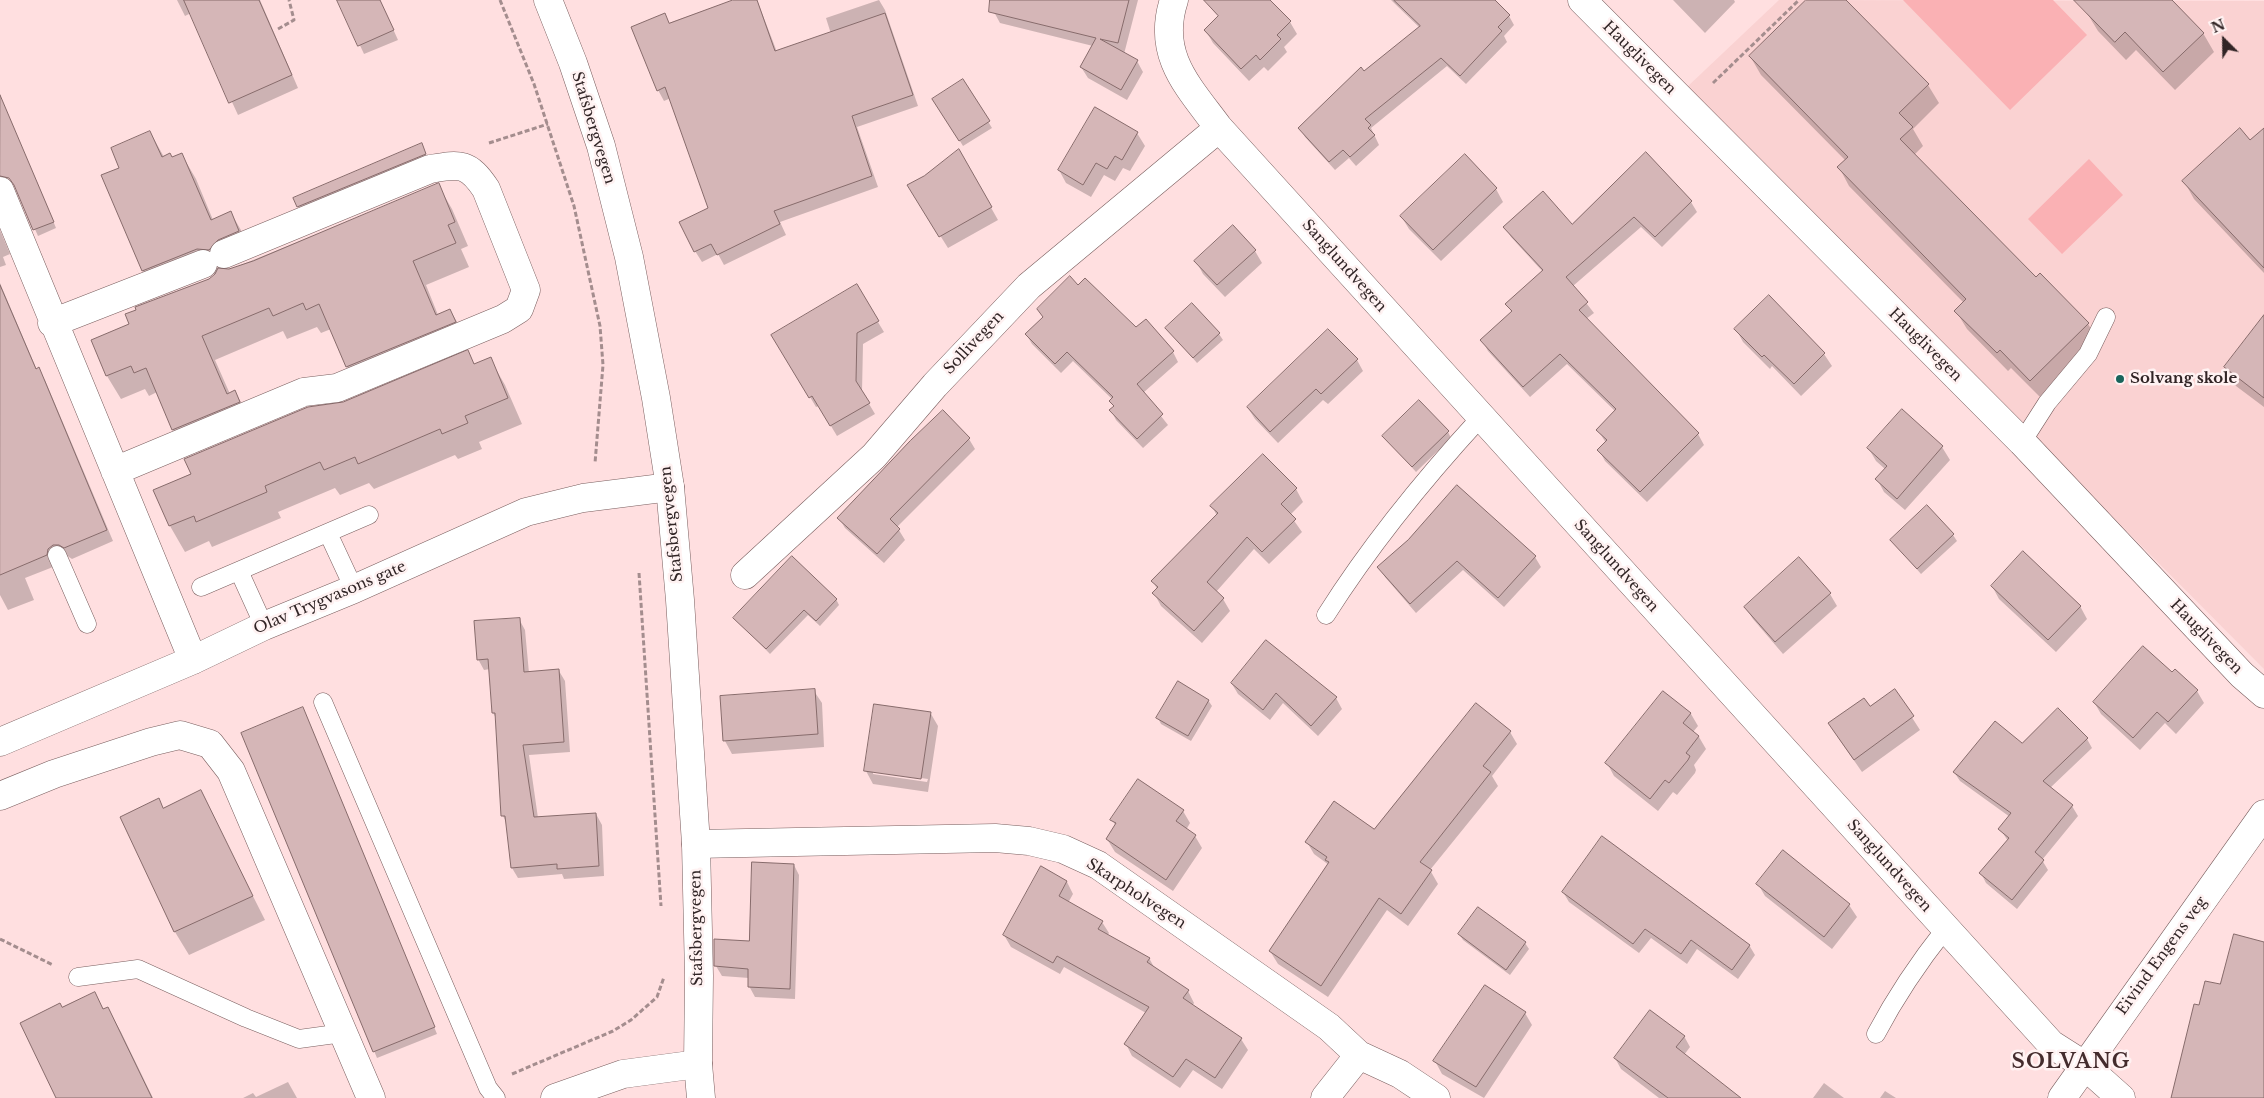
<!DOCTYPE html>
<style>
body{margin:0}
#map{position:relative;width:2264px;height:1098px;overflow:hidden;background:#ffdfe0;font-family:"Libre Baskerville",serif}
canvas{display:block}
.north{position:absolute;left:2199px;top:15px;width:50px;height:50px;-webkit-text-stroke:4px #fff2f2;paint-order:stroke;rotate:337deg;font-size:14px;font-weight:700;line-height:20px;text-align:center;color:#312526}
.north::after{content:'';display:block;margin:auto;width:18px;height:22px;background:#312526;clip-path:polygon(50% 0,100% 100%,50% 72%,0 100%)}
</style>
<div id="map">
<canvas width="2264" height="1098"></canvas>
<div class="north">N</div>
</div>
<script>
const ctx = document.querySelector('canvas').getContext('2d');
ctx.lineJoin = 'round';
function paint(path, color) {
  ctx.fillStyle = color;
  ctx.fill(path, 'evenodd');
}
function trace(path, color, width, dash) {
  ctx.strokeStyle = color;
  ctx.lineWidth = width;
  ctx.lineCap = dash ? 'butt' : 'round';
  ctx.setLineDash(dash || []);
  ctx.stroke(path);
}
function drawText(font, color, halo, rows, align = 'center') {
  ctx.font = font + ' "Libre Baskerville",serif';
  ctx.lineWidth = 5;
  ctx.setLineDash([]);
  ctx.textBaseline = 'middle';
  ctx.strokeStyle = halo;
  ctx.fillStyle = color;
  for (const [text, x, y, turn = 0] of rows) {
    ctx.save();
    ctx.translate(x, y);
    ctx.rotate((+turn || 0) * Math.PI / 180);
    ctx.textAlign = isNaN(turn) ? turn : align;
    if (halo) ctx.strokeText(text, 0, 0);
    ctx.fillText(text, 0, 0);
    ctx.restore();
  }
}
const built = new Path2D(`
 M1779 0 2264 1V669L1686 88Z`);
const green = new Path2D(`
 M1903 0H2053L2087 35 2010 110Z
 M2089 159 2123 195 2062 254 2028 219Z`);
const shadow = new Path2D(`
 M177 0H260L298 88 238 115 191 13 185 16Z
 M339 0H380L398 40 364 54Z
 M737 0H757L777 52 831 34 826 18 879 0 885 10 918 106 857 127 878 187 780 222 786 235 724 265 718 254 702 262 695 251 709 209 671 98 664 101 658 90 664 15 670 24Z
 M988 0H1138L1124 54 1137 61 1143 72 1127 100 1088 78 1081 67 1093 46 1000 23 994 12 996 1Z
 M1229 0H1269L1290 22 1297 34 1284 47 1287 52 1268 71 1264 67 1249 81 1213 43 1206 31 1219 17Z
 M1391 0H1493L1509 16 1514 25 1504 36 1507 42 1466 84 1447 66 1371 128 1379 145 1356 166 1349 158 1335 170 1305 137 1300 128 1420 28Z
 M1673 0H1734L1735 2 1705 33Z
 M1807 0H1845L1928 85 1939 103 1913 129 1923 146 1914 155 2036 279 2040 275 2088 324 2099 342 2041 398 2011 368 2008 371 1967 329 1956 311 1964 303 1849 186 1839 167 1846 161 1761 75 1750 56Z
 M2087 0H2171L2203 33 2214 52 2175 90 2136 50 2126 60 2098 31 2087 13Z
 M963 81 992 128 963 146 934 99Z
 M150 132 164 157 172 159 182 155 196 179 213 220 231 213 245 237 226 271 438 185 452 209 468 246 461 249 469 267 426 285 438 315 450 310 464 334 361 391 347 367 331 329 321 333 317 327 287 339 283 331 215 360 230 394 235 392 249 416 187 453 173 430 157 392 149 396 145 389 121 399 107 376 92 341 130 324 217 274H212L157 295 143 271 121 168Z
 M1137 133 1145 146 1130 171 1123 168 1115 181 1104 175 1091 197 1066 183 1059 170Z
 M2250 141H2264V273L2194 199 2184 181Z
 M425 151 428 160 302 212 298 206Z
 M959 151 998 220 948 248 916 197Z
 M1465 156 1496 189 1503 202 1441 261 1409 229 1401 216Z
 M37 182 56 228 38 236 15 184Z
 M1691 202 1697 212 1662 247 1641 227 1573 286 1594 313 1586 319 1698 434 1704 445 1647 502 1605 461 1599 450 1606 443 1598 430 1616 412 1567 364 1530 397 1488 351 1482 340 1512 313 1507 304 1543 272 1511 237 1505 227 1572 226Z
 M0 230 10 254 3 257 6 265 0 267Z
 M1255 251 1262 263 1225 297 1203 274 1196 261Z
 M0 283 37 370 38 369 45 380 113 541 72 559 66 555 53 567 25 578 34 600 8 610 0 595Z
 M856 286 884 332 863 344 862 392 875 414 837 436 819 406 816 407 773 335Z
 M1078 286 1136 329 1173 352 1178 362 1143 393 1168 425 1143 448 1116 420 1111 410 1114 407 1110 401 1112 399 1073 361 1061 373 1032 344 1026 334Z
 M1769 297 1824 354 1832 366 1801 396 1772 366 1770 369 1743 342 1736 329Z
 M2264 317V407L2236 386 2226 367Z
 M1167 328 1219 334 1223 340 1197 363Z
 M467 352 475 365 490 359 505 385 522 424 479 442 482 449 458 459 455 455 374 489 369 483 340 495 335 488 278 512 281 518 212 547 209 541 185 552 170 526 155 490 343 404Z
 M1357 360 1363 371 1328 404 1323 400 1278 443 1255 419 1248 408Z
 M1902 411 1942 447 1950 460 1905 510 1884 492 1877 479 1885 469 1876 461 1869 449Z
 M1448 432 1451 438 1416 472 1384 436Z
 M969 439 975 449 897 527 905 540 884 563 845 528 839 518Z
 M1457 487 1535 557 1541 567 1504 607 1463 570 1416 613 1385 577 1379 568 1409 541Z
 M1296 489 1303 502 1290 515 1302 532 1269 564 1254 549 1216 592 1223 599 1230 611 1202 643 1161 606 1154 593 1157 589 1153 581 1217 516 1212 506Z
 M1953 535 1957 541 1921 574 1891 540Z
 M1992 586 2080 606 2087 619 2056 652 1999 599Z
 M1830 594 1837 606 1783 654 1753 619 1745 607Z
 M836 599 839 605 820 626 808 615 770 654 735 618Z
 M519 619 525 630 529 673 559 671 565 681 570 752 529 755 538 818 596 814 602 825 604 876 564 879 562 874 518 878 512 868 507 824 503 816 496 718 493 713 490 669 484 670 478 659Z
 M1232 684 1336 698 1342 709 1318 736 1283 703 1270 720 1238 694Z
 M814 691 822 703 824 747 732 754 725 741 722 697Z
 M1895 691 1920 730 1862 772 1837 736 1870 708Z
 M2197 691 2204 703 2176 734 2165 723 2140 750 2101 714 2094 702Z
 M1663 692 1691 714 1698 726 1693 732 1699 737 1706 749 1694 765 1696 770 1695 773 1677 795 1673 792 1658 811 1614 776 1607 763Z
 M1208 700 1212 706 1191 741 1161 724 1158 718Z
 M931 714 938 726 928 792 873 784 866 771ZM873 771 928 779 927 782 873 774Z
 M306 715 437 1034 377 1058 243 733Z
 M1510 732 1517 744 1492 776 1498 786 1430 870 1438 884 1408 926 1387 910 1328 997 1278 964 1270 951 1329 865 1314 854 1307 842 1374 831Z
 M2087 739 2092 748 2050 788 2072 806 2078 816 2042 860 2048 870 2017 909 1986 883 1981 873 2008 841 2000 829 2010 817 1960 781 1954 772 2022 745Z
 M200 791 265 920 189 955 175 932 121 818 164 809Z
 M1183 811 1190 823 1186 830 1195 836 1202 848 1173 891 1115 852 1107 839 1116 826 1112 820Z
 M794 865 799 875 795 999 755 997 749 986V978L722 976 716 966 751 942Z
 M1041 868 1067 882 1073 894 1068 903 1102 922 1109 933 1107 936 1149 958 1154 967 1188 991 1194 1003 1192 1006 1241 1039 1248 1050 1222 1089 1193 1070 1180 1088 1132 1056 1126 1044 1146 1013 1064 967 1060 974 1011 947 1004 935Z
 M1758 884 1849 905 1857 917 1832 949 1765 896Z
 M1563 892 1749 945 1755 955 1738 979 1697 949 1687 964 1651 938 1639 953 1569 902Z
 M1459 934 1525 943 1529 949 1510 975 1463 940Z
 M94 993 104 1010 108 1009 121 1032 153 1098H57L62 1008Z
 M1525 1013 1532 1025 1484 1098 1442 1074 1435 1061Z
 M1684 1036 1690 1047 1684 1055 1738 1098H1659L1621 1069 1615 1058Z
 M288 1082 297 1098H243L253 1093 256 1097Z
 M1824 1083 1844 1098H1813Z
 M1885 1091 1896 1098H1880Z`);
const building = new Path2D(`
 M184 0H259L292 75 229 103Z
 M337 0H380L394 30 358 46Z
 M733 0H757L775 51 885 13 913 95 852 116 872 176 774 211 780 224 717 255 711 244 694 252 679 222 708 208 665 87 657 91 631 27 665 13 669 23Z
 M990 0H1129L1118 43 1100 39 1138 60 1121 90 1080 67 1096 38 989 12Z
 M1204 0H1270L1291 21 1277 35 1281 39 1260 60 1256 55 1241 69 1204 30 1218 16Z
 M1394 0H1495L1510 15 1498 27 1502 31 1460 76 1441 58 1365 119 1371 125 1368 128 1375 135 1350 157 1343 150 1329 162 1298 128 1361 67 1364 71 1420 26Z
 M1806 0H1846L1929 84 1899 113 1913 127 1900 139 2036 277 2040 273 2089 323 2030 381 2000 350 1997 353 1954 311 1966 299 1837 167 1848 157 1749 56Z
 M2074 0H2172L2204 33 2163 72 2125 32 2115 42Z
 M963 79 990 121 959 141 932 99Z
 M0 95 54 222 33 230 14 185 9 178 0 176Z
 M1095 107 1138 132 1122 160 1115 156 1107 169 1096 163 1083 185 1058 170Z
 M2240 128 2250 140 2264 128V268L2182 181Z
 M150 131 162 157 170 153 172 157 182 153 211 220 231 211 239 231 218 240 209 250 197 249 142 271 101 175 119 168 111 148Z
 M422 143 426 154 297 207 293 198Z
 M959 149 992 207 939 237 907 185 924 176Z
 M1646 152 1692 201 1655 237 1634 217 1566 277 1588 302 1579 310 1699 433 1640 492 1597 450 1607 440 1596 430 1616 409 1560 354 1523 387 1480 340 1512 311 1505 304 1543 270 1503 227 1543 191 1572 224Z
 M1465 154 1497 188 1433 250 1400 216Z
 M439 183 455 222 448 225 456 243 413 261 436 315 450 309 456 322 346 367 319 304 306 310 303 303 273 316 269 308 202 336 227 394 235 390 240 402 172 430 146 368 134 373 131 366 106 376 91 340 129 324 125 314 136 310 135 307 209 279 215 274 218 268 229 269 253 261Z
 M1233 225 1256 250 1217 285 1194 261Z
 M1070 276 1078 285 1085 278 1136 327 1146 319 1174 351 1137 384 1163 414 1137 439 1109 410 1114 406 1109 401 1113 397 1067 352 1055 364 1025 334 1043 317 1037 309Z
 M857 284 879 321 857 333 856 381 870 403 830 426 812 396 809 398 771 335Z
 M0 285 36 369 39 367 107 530 64 548 59 545H53L48 549 47 555 0 575Z
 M1769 295 1825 353 1794 384 1764 355 1762 357 1734 329Z
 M1192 303 1220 333 1193 358 1165 328Z
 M2264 315V398L2224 367Z
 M1328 329 1358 359 1321 394 1316 389 1270 432 1247 407Z
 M468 350 474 364 491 357 508 398 465 416 468 423 442 434 440 429 358 464 355 457 324 470 320 462 265 486 267 492 196 522 194 516 169 526 153 490 191 474 184 459 308 407 343 402Z
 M1419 400 1449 431 1412 467 1382 436Z
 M1902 409 1943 446 1897 499 1875 479 1887 466 1867 448Z
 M943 410 970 438 890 519 900 529 877 554 837 518 910 441Z
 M1263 454 1297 488 1281 504 1296 519 1262 552 1247 537 1207 582 1224 598 1194 631 1152 593 1158 587 1151 581 1218 513 1210 506Z
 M1457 485 1536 556 1498 598 1457 561 1410 604 1377 567 1408 540Z
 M1927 505 1954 534 1917 569 1890 540Z
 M2023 551 2081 606 2048 640 1991 586Z
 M792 556 837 599 816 621 804 610 766 649 733 618Z
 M1799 557 1831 593 1775 642 1744 607Z
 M520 618 524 672 559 669 564 742 523 745 534 817 596 813 599 866 557 869V864L511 868 505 816H501L495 713H492L488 659 477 660 474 621Z
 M1266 640 1337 697 1311 726 1276 693 1263 710 1231 683Z
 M2143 646 2172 672 2175 669 2198 690 2168 722 2157 712 2133 738 2093 702Z
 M1178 681 1209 700 1188 736 1156 718Z
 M815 689 818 734 723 741 720 696Z
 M1895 689 1914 716 1854 760 1828 723 1864 698 1870 706Z
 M1663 691 1691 713 1683 723 1699 736 1686 753 1690 756 1688 760 1669 783 1665 780 1650 799 1605 763Z
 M1476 703 1511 731 1483 766 1491 772 1420 862 1432 870 1401 914 1379 898 1321 986 1269 951 1329 862 1325 860 1327 857 1305 842 1334 801 1374 829Z
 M874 704 931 712 921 779 864 771Z
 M303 707 435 1027 373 1052 241 733Z
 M2058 708 2088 738 2043 781 2073 805 2035 852 2044 860 2012 900 1979 873 2009 838 1998 829 2011 813 1953 772 1995 721 2022 743Z
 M1138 779 1184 810 1176 821 1196 835 1166 880 1106 839 1116 823 1110 820Z
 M201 790 253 896 174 932 120 817 159 798 163 808Z
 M1602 836 1750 945 1732 970 1691 940 1681 954 1645 929 1633 944 1562 892Z
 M1783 850 1850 904 1824 937 1756 884Z
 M752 862 794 864 790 989 748 987V969L714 966V939L749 941Z
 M1041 866 1067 881 1059 896 1103 921 1098 929 1150 958 1147 962 1189 990 1183 998 1242 1038 1215 1078 1186 1059 1173 1077 1124 1044 1149 1007 1057 956 1053 963 1003 935Z
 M1478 907 1526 942 1506 970 1458 934Z
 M2234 934 2264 942V1098H2171L2194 1004 2199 1005 2205 981 2220 984Z
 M1485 985 1526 1012 1476 1087 1433 1061Z
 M95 992 103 1009 108 1007 152 1098H56L20 1023 60 1003 62 1007Z
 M1650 1010 1685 1036 1676 1047 1741 1098H1668L1614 1058Z`);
const path = new Path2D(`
 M500 0 534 84 574 206 600 326 603 365 595 463
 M278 29 294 20 289 0
 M1713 83 1799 0
 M489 143 548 124
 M639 573 661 906
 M0 939 53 965
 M512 1074 613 1031 631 1020 657 997 664 977`);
const lane = new Path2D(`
 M2022 442 2047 403 2088 354 2106 317
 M328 533 354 589
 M57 555 87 624
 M239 571 264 626
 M201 587 369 515
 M1326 615C1371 544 1424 479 1481 417
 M323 702 488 1088 496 1098
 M78 977 138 969 246 1018 299 1039 343 1033
 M1876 1034C1896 996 1919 962 1946 928`);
const street = new Path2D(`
 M1174 0C1156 55 1188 86 1219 128L2051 1044 2084 1065 2121 1098
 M1582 0 2022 442 2242 675 2264 694
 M0 191 193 660
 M52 323 203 264
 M115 471 304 392 337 388 503 319 519 309 526 290 486 189C468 162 460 164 430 169L224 254
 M745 575 874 456 935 385 1029 286 1219 128
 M0 742 193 660 264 626 354 589 526 512 583 498 670 487
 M0 796 54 774 151 742 180 735 210 744 231 771 371 1098
 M696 844 995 838 1029 841 1063 849 1098 865 1329 1027 1359 1055 1400 1074 1436 1098
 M555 1098 623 1074 698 1064
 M1325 1098 1359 1055
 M2062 1098 2264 814`);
const secondary = new Path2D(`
 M548 0 573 63 601 146 629 257 656 398 670 487 680 600 696 844 699 976 698 1064 701 1098`);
const markers = [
 [2120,379,5,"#19645b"]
];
const streetNames = [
 ["Hauglivegen",1639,58,45],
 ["Stafsbergvegen",593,128,73],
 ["Sanglundvegen",1344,266,48],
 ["Sollivegen",974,343,-47],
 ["Hauglivegen",1925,345,45],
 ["Stafsbergvegen",672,524,-96],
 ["Sanglundvegen",1616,566,48],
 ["Olav Trygvasons gate",330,598,-23],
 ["Hauglivegen",2206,637,46],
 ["Sanglundvegen",1889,866,48],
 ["Skarpholvegen",1136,894,33],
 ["Stafsbergvegen",697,928,-91],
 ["Eivind Engens veg",2162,956,-54]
];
const poiNames = [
 ["Solvang skole",2130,379]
];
const districtNames = [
 ["SOLVANG",2071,1062]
];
paint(built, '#fad2d2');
paint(green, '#fab1b4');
paint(shadow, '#0003');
paint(building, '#d5b6b7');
trace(building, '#876b6b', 1);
trace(lane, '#795e5e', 19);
trace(street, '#795e5e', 29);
trace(secondary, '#795e5e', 29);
trace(path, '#a48d8e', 3, [5, 2.5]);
trace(lane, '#fff', 18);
trace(street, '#fff', 28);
trace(secondary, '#fff', 28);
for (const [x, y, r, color] of markers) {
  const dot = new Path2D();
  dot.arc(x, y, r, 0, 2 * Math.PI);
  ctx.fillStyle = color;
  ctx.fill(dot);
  trace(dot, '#fff2f2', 2);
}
drawText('15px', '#312526', '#fff2f2', streetNames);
drawText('bold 15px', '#312526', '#fff2f2', poiNames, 'left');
ctx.letterSpacing = '1px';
drawText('bold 20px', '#442c2d', '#fff2f2', districtNames);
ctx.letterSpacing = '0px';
</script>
